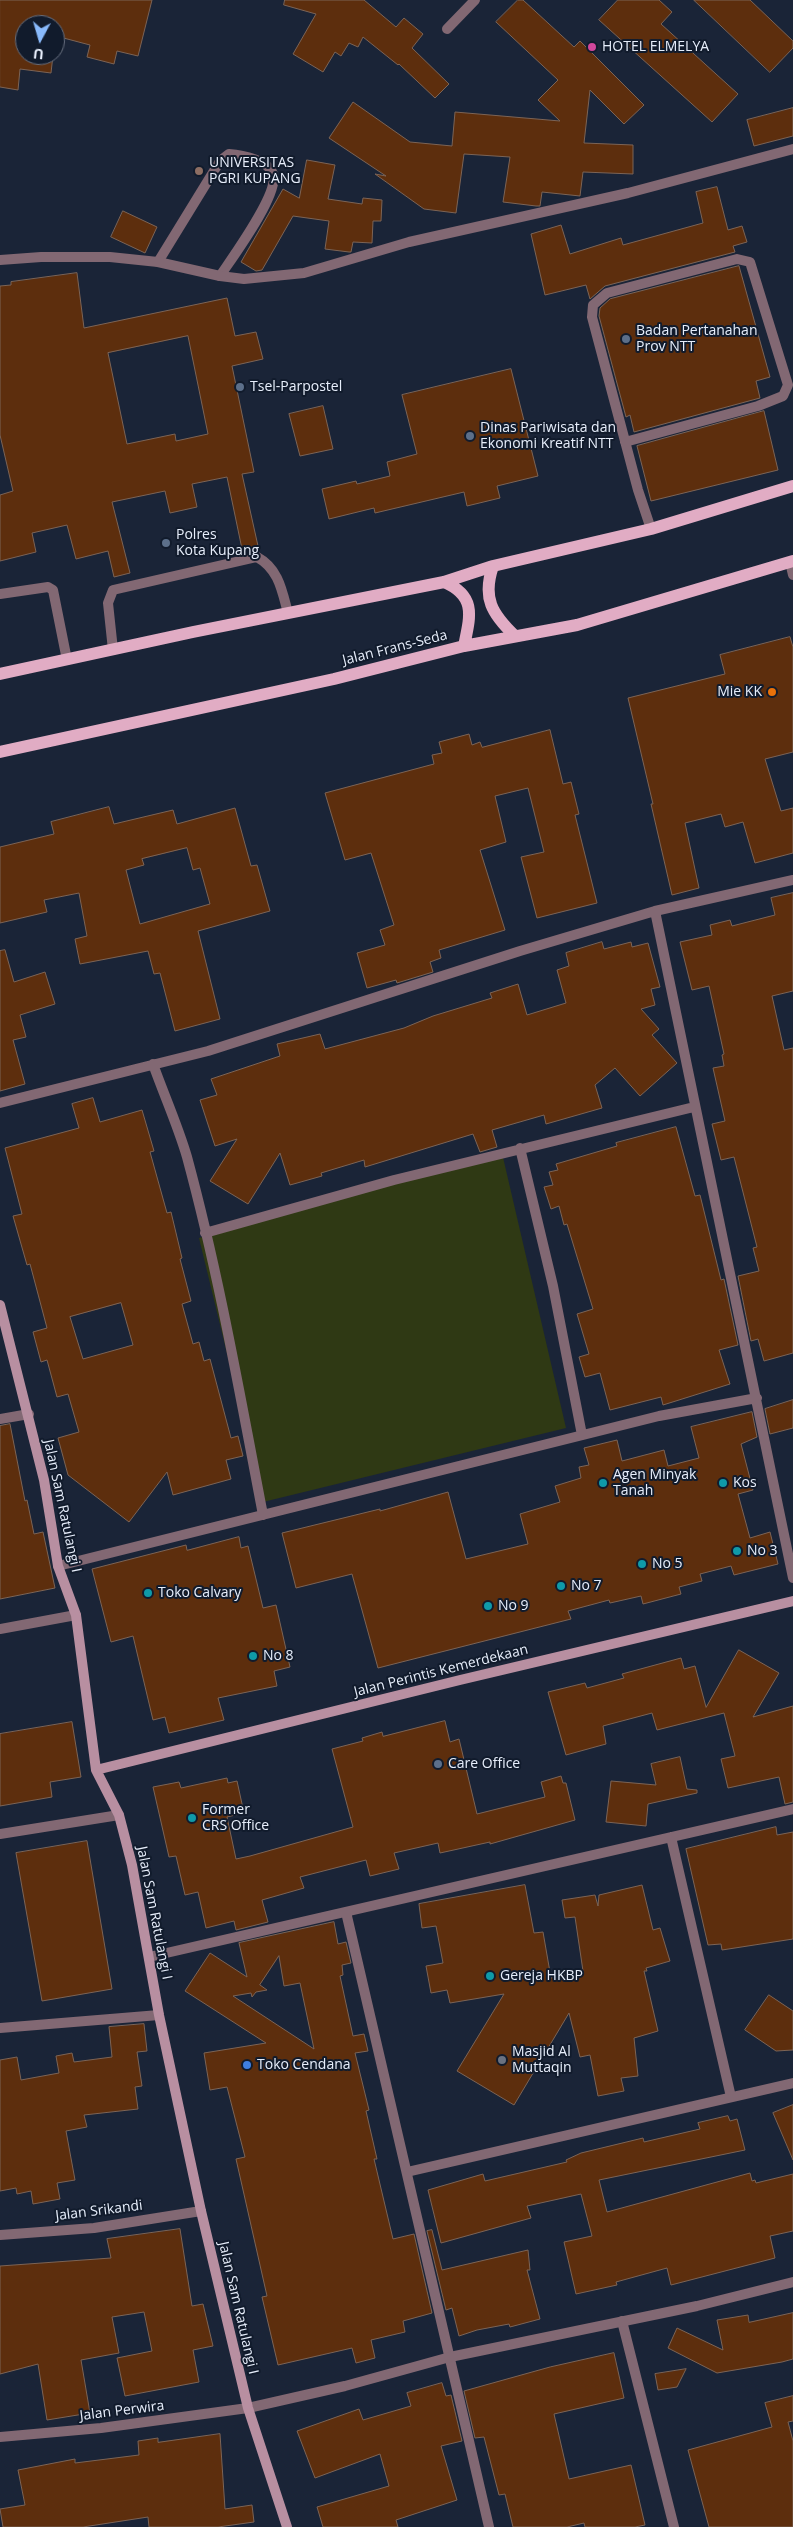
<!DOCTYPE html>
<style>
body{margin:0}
#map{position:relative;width:793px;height:2527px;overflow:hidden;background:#1a2437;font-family:"Open Sans",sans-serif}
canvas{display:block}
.north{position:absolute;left:15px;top:15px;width:50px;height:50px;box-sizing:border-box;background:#111b2c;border:1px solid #676f7f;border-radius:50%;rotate:186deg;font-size:14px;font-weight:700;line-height:20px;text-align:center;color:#e7eefb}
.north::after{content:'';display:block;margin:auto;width:18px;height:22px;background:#89bafc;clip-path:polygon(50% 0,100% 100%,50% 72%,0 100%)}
</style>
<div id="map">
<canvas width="793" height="2527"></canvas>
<div class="north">U</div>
</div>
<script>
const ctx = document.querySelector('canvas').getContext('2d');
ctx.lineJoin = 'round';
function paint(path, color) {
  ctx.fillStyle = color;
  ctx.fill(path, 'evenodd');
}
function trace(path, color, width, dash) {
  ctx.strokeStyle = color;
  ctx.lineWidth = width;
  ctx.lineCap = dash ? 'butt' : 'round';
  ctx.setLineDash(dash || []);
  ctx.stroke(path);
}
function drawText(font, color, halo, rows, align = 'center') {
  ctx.font = font + ' "Open Sans",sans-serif';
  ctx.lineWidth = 4;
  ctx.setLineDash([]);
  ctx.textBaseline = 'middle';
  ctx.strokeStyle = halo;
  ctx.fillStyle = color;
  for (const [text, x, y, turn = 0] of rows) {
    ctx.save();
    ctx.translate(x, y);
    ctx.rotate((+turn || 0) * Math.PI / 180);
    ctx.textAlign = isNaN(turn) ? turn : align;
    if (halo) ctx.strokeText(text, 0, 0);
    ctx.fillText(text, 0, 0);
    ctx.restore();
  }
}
const green = new Path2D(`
 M502 1153 566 1428 263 1502 199 1238Z`);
const building = new Path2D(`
 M0 0H152L138 56 117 51 114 64 87 57 90 45 56 36 55 41V25H25V55H53L51 73 20 69 18 90 0 87Z
 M285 0H364L396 27 404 18 423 34 412 48 449 84 435 98 399 64 398 65 363 37 358 47 349 43 341 56 335 52 323 72 293 54 316 14 284 5Z
 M518 0H523L574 47 580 41 644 105 624 124 590 90 584 143 633 145V174L583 172 580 196 542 192 540 206H536L503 202 510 157 464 154 456 213 424 209 375 174 386 176 329 138 353 102 410 142 452 146 455 112 560 121 538 100 558 80 496 22Z
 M618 0H659L672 12 661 24 738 94 712 122 599 20Z
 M694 0H750L793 41V48L770 72Z
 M793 108V136L754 146 747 120Z
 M307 160 335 165 328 199 362 204 363 198 382 200 381 221H373L372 243 353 242 351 252H349L325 249 329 221 293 216 262 270 256 271 241 262 283 189 299 198Z
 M717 187 728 230 742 226 747 242 733 246 735 252 605 286 590 299 586 285 545 295 531 234 561 225 570 254 621 238 623 245 703 223 696 192Z
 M123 211 157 227 145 253 111 237Z
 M739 266 770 377 756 381 760 398 634 432 630 415 626 417 599 316 600 308 610 299Z
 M77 273 84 328 227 298 235 336 256 332 263 359 232 366 254 472 242 474 258 546 242 549 227 477 192 484 197 507 170 513 165 491 112 502 130 573 114 577 108 551 76 559 67 525 32 533 36 552 0 561V495L13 491 0 435V286L11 285V282ZM188 336 208 434 176 441 175 434 127 444 108 353Z
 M511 369 538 476 497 486 500 498 467 506 464 492 375 513 374 508 329 519 322 489 356 481 357 484 390 476 387 462 417 454 402 395Z
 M323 406 333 449 300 456 289 414Z
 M764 411 778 470 651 501 637 446Z
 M790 637 793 647V752L765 759 781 811 793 808V853L755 863 743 822 725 827 721 814 685 823 699 888 672 895 651 804H653L628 698 725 674 720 655Z
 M550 730 563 784 571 782 579 814 575 815 597 903 537 918 521 857 544 852 528 788 495 796 506 842 480 850 505 930 439 950 441 958 430 962 433 972 397 983 396 980 367 988 357 953 385 945 380 930 394 925 371 853 345 860 325 793 434 764 432 755 442 753 439 742 469 734 472 745 480 742 482 747Z
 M109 807 114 824 173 810 177 824 235 808 251 866 257 865 270 911 198 931 220 1019 175 1031 160 973 154 974 148 951 80 964 75 939 87 936 79 893 44 900 47 912 0 923V847L54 834 51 822ZM187 848 193 870 200 868 210 904 140 924 126 870 144 865 142 859Z
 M793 893V991L772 996 784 1050 793 1048V1353L764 1361 758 1339 751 1341 738 1276 759 1271 753 1248 757 1247 734 1157 721 1160 712 1124 725 1121 713 1068 724 1066 722 1055 724 1054 709 986 692 990 680 942 712 935 710 925 730 920 732 926 775 915 771 898Z
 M602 942 604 949 631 942 632 947 648 943 660 987 651 989 655 1005 641 1009 659 1029 652 1035 677 1063 640 1096 615 1068 595 1085 602 1108 546 1124 544 1115 492 1130 497 1147 480 1152 473 1134 365 1167 364 1160 321 1173 322 1176 290 1185 280 1153 248 1204 210 1181 237 1139 215 1146 200 1100 217 1095 211 1079 280 1056 277 1044 320 1034 325 1049 404 1028 433 1016 492 998 490 993 518 984 527 1015 566 1003 557 970 569 966 566 953Z
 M5 950 14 982 45 972 55 1004 20 1015 26 1037 13 1040 25 1084 0 1091V951Z
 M93 1098 100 1122 142 1110 154 1151 150 1152 167 1213 171 1212 182 1258 180 1259 191 1301 182 1304 193 1344 199 1342 204 1361 210 1359 231 1438 238 1436 243 1456 226 1460 231 1479 173 1495 167 1472 129 1522 68 1475 58 1438 79 1432 68 1394 57 1397 47 1360 41 1362 33 1332 47 1328 30 1264 27 1265 13 1216 22 1214 5 1148 79 1128 72 1104ZM121 1303 133 1345 83 1359 70 1317Z
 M676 1127 695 1196 700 1195 721 1280 724 1279 738 1345 719 1350 730 1384 663 1405 661 1397 610 1410 600 1373 585 1377 579 1357 589 1354 577 1314 593 1309 567 1224 564 1225 559 1206 551 1209 544 1187 553 1185 549 1172 558 1170 556 1164 617 1146 616 1143Z
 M793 1400V1428L770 1434 765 1409Z
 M752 1412 757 1437 741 1444 753 1490 738 1494 750 1538 770 1532 778 1564 734 1575 731 1566 700 1574 702 1581 679 1587 681 1594 643 1604 641 1596 610 1603 609 1600 568 1611 571 1619 378 1668 352 1574 296 1588 282 1533 380 1509V1511L448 1492 466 1559 528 1544 520 1514 560 1502 555 1486 581 1478 579 1467 589 1465 584 1448 617 1440 622 1461 664 1450 668 1466 699 1458 691 1427Z
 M10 1424 25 1501 27 1500 34 1534 43 1532 55 1588 0 1599V1426Z
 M239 1537 241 1548 248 1546 263 1608 276 1605 290 1667 274 1671 277 1686 218 1698 224 1720 169 1733 165 1717 153 1720 133 1636 111 1642 92 1569 186 1545 187 1550Z
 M739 1650 779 1673 753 1717 793 1706V1802L785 1804 779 1777 728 1788 721 1759 735 1756 724 1713 657 1730 652 1713 603 1726 606 1744 566 1755 548 1692 585 1683 587 1688 624 1678 622 1674 681 1658 684 1669 695 1666 706 1707Z
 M445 1721 450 1742 459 1739 477 1814 545 1797 541 1782 561 1776 563 1783H566L575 1820 490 1844V1842L440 1853 438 1843 394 1853 399 1869 370 1876 366 1860 300 1877 304 1888 262 1900 268 1922 236 1930 234 1921 206 1928 198 1892 185 1895 176 1856 169 1857 153 1787 179 1782 181 1788 227 1778 228 1783 237 1781 244 1813 227 1817 236 1859 250 1856 353 1827 332 1749 363 1741 362 1738 382 1732 383 1736Z
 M72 1722 81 1777 50 1782 52 1797 0 1806V1734Z
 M680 1757 687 1789 697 1790V1793L648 1804 646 1826 606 1822 611 1781 656 1785 651 1764Z
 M776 1827 777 1835 793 1832V1939L722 1950 721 1944 708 1945 686 1849Z
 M87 1841 112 1989 42 2001 16 1853Z
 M525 1885 534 1933 543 1932 551 1978 583 1971 575 1917 565 1918 562 1900 595 1895 598 1906 599 1895 642 1885 653 1930 660 1928 670 1961 646 1968 647 1971H644L658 2031 634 2038 638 2076 621 2078 624 2091 598 2096 590 2055 580 2057 569 2013 514 2105 457 2071 504 1994 450 2003 447 1990 431 1993 426 1966 443 1963 436 1926 422 1928 419 1904Z
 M334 1922 338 1944 346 1942 351 1963 342 1965 343 1975 340 1976 353 2036 364 2034 368 2051 355 2053 369 2110 366 2111 377 2159H374L393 2239 414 2234 432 2313 403 2321 405 2332 371 2340 375 2358 356 2363 352 2348 278 2365 262 2297 267 2296 236 2159 245 2157 227 2087 210 2090 204 2053 266 2043 185 1991 210 1953 247 1977 239 1943ZM279 1956 284 1986 300 1983 314 2049 233 1996 251 1993 252 1997 256 1992 267 1990 260 1985Z
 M769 1995 793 2011V2050L776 2051 745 2030Z
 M144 2024 147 2051 137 2052 142 2086 135 2087 138 2109 84 2115 87 2127 66 2131 75 2180 57 2183 60 2199 33 2204 31 2191 17 2194 16 2188 0 2191V2060L17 2057 21 2080 59 2073 56 2056 72 2053 74 2062 112 2057 109 2027Z
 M793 2105V2160L773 2113Z
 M728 2116 730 2121 737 2119 745 2150 599 2180 607 2212 750 2173 752 2181 755 2180 756 2183 793 2174V2231L770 2236 775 2258 671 2285 667 2268 616 2282 617 2285 576 2294 564 2242 592 2236 581 2194 527 2206 531 2218 441 2243 428 2190 483 2174 485 2181 567 2162 566 2160 581 2153 643 2138 644 2142 700 2129 698 2123Z
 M180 2229 192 2306 203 2304 213 2346 193 2350 199 2382 125 2396 117 2358 152 2351 144 2312 112 2317 119 2353 81 2360 90 2413 47 2420 38 2364 0 2374V2266L111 2258 107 2239Z
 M432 2230 442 2270 528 2250 530 2270H527L540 2319 510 2327 509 2324 477 2330 459 2336 452 2308 446 2310 427 2231Z
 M793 2313V2359L782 2362 717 2373 668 2348 677 2328 723 2350 717 2320 748 2315 749 2322Z
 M614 2353 624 2398 554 2414 569 2479 631 2465 645 2525 635 2527H585L584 2523 567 2527H513L505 2494 499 2495 484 2437 475 2438 464 2391 550 2367Z
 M686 2369 677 2387 658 2390 655 2374Z
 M442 2383 446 2396 451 2395 462 2441 441 2446 457 2500 396 2520 398 2527H323L317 2507 389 2486 380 2454 315 2478 297 2431 359 2409 363 2420 411 2406 407 2393Z
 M793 2396V2421L788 2422 793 2441V2527H709L688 2450 772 2427 765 2403Z
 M220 2434 225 2509 252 2505 254 2522 218 2527H149L148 2517 83 2527H3L0 2509 25 2505 18 2470 75 2459V2463L139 2455 138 2441 158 2438V2442Z`);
const service = new Path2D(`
 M158 262 220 161 229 154C243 155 268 160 273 174 280 193 232 258 220 276
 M625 442 758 406 783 396 788 385 750 262 737 259 607 293 593 305 592 317 638 490 651 529
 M0 594 48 587 53 590 67 660
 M113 650 108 603 113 590 257 557C279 569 282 591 288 613`);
const minor = new Path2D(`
 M447 29 475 0
 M0 260 41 257H110L158 262 220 276 244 279 304 273 409 242 628 193 793 149
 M790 562 793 575
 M655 911 793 880
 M153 1064C164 1095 178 1126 187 1157 219 1275 240 1395 263 1515
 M0 1103 208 1051 520 951 655 911 793 1578
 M520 1148 553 1286 582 1435
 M205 1233 394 1180 694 1107
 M0 1419 29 1414
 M58 1566 659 1416 757 1398
 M0 1629 76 1615
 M0 1834 119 1815
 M671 1837 731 2097
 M346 1912 489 2527
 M149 1957 793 1809
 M0 2028 159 2015
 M407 2172 793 2083
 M0 2235 94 2228 201 2211
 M622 2321 674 2527
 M0 2437 101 2428 248 2408`);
const tertiary = new Path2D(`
 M248 2408 345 2386 450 2357 697 2306 793 2282`);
const secondary = new Path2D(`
 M0 1305 44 1480 58 1566 76 1615 96 1770 119 1815 132 1865 159 2015 201 2211 248 2408 287 2527
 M96 1770 460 1680 793 1601`);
const primary = new Path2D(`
 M493 566C482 598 492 614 515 636
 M444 582C477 596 470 617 464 646
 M0 674 193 632 444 582 493 566 651 529 793 486
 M0 752 334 679 464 646 577 625 793 561`);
const markers = [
 [592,47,5,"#d1479c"],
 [199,171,5,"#8d6e63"],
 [626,339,5,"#5c6f8a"],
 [240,387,5,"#5c6f8a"],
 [470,436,5,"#5c6f8a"],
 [166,543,5,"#5c6f8a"],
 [772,692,5,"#e8710a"],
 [603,1483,5,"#0f9aa8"],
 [723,1483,5,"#0f9aa8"],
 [737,1551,5,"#0f9aa8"],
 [642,1564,5,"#0f9aa8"],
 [561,1586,5,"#0f9aa8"],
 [148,1593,5,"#0f9aa8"],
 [488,1606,5,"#0f9aa8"],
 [253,1656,5,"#0f9aa8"],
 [438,1764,5,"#5c6f8a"],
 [192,1818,5,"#0f9aa8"],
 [490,1976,5,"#0f9aa8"],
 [502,2060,5,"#6b7280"],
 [247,2065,5,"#3f7fe0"]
];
const poiNames = [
 ["HOTEL ELMELYA",602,47],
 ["UNIVERSITAS",209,163],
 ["PGRI KUPANG",209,179],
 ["Badan Pertanahan",636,331],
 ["Prov NTT",636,347],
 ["Tsel-Parpostel",250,387],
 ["Dinas Pariwisata dan",480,428],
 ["Ekonomi Kreatif NTT",480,444],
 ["Polres",176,535],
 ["Kota Kupang",176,551],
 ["Mie KK",762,692,"right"],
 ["Agen Minyak",613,1475],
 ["Tanah",613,1491],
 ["Kos",733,1483],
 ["No 3",747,1551],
 ["No 5",652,1564],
 ["No 7",571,1586],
 ["Toko Calvary",158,1593],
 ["No 9",498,1606],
 ["No 8",263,1656],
 ["Care Office",448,1764],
 ["Former",202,1810],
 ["CRS Office",202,1826],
 ["Gereja HKBP",500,1976],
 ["Masjid Al",512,2052],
 ["Muttaqin",512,2068],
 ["Toko Cendana",257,2065]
];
const streetNames = [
 ["Jalan Frans-Seda",395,648,-14],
 ["Jalan Sam Ratulangi I",62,1506,78],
 ["Jalan Perintis Kemerdekaan",441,1671,-14],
 ["Jalan Sam Ratulangi I",154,1913,79],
 ["Jalan Srikandi",99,2211,-7],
 ["Jalan Sam Ratulangi I",238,2308,77],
 ["Jalan Perwira",122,2411,-7]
];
paint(green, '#2f3914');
paint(building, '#5d2e0d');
trace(building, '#7c6456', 1);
trace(service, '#826873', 10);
trace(minor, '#826873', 10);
trace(tertiary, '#826873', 10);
trace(secondary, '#b88fa1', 10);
trace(primary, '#e1acc4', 12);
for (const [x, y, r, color] of markers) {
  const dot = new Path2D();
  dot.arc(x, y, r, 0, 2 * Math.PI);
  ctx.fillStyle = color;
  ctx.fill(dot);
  trace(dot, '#111b2c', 2);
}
drawText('14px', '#e7eefb', '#111b2c', poiNames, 'left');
drawText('14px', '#e7eefb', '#111b2c', streetNames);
</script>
